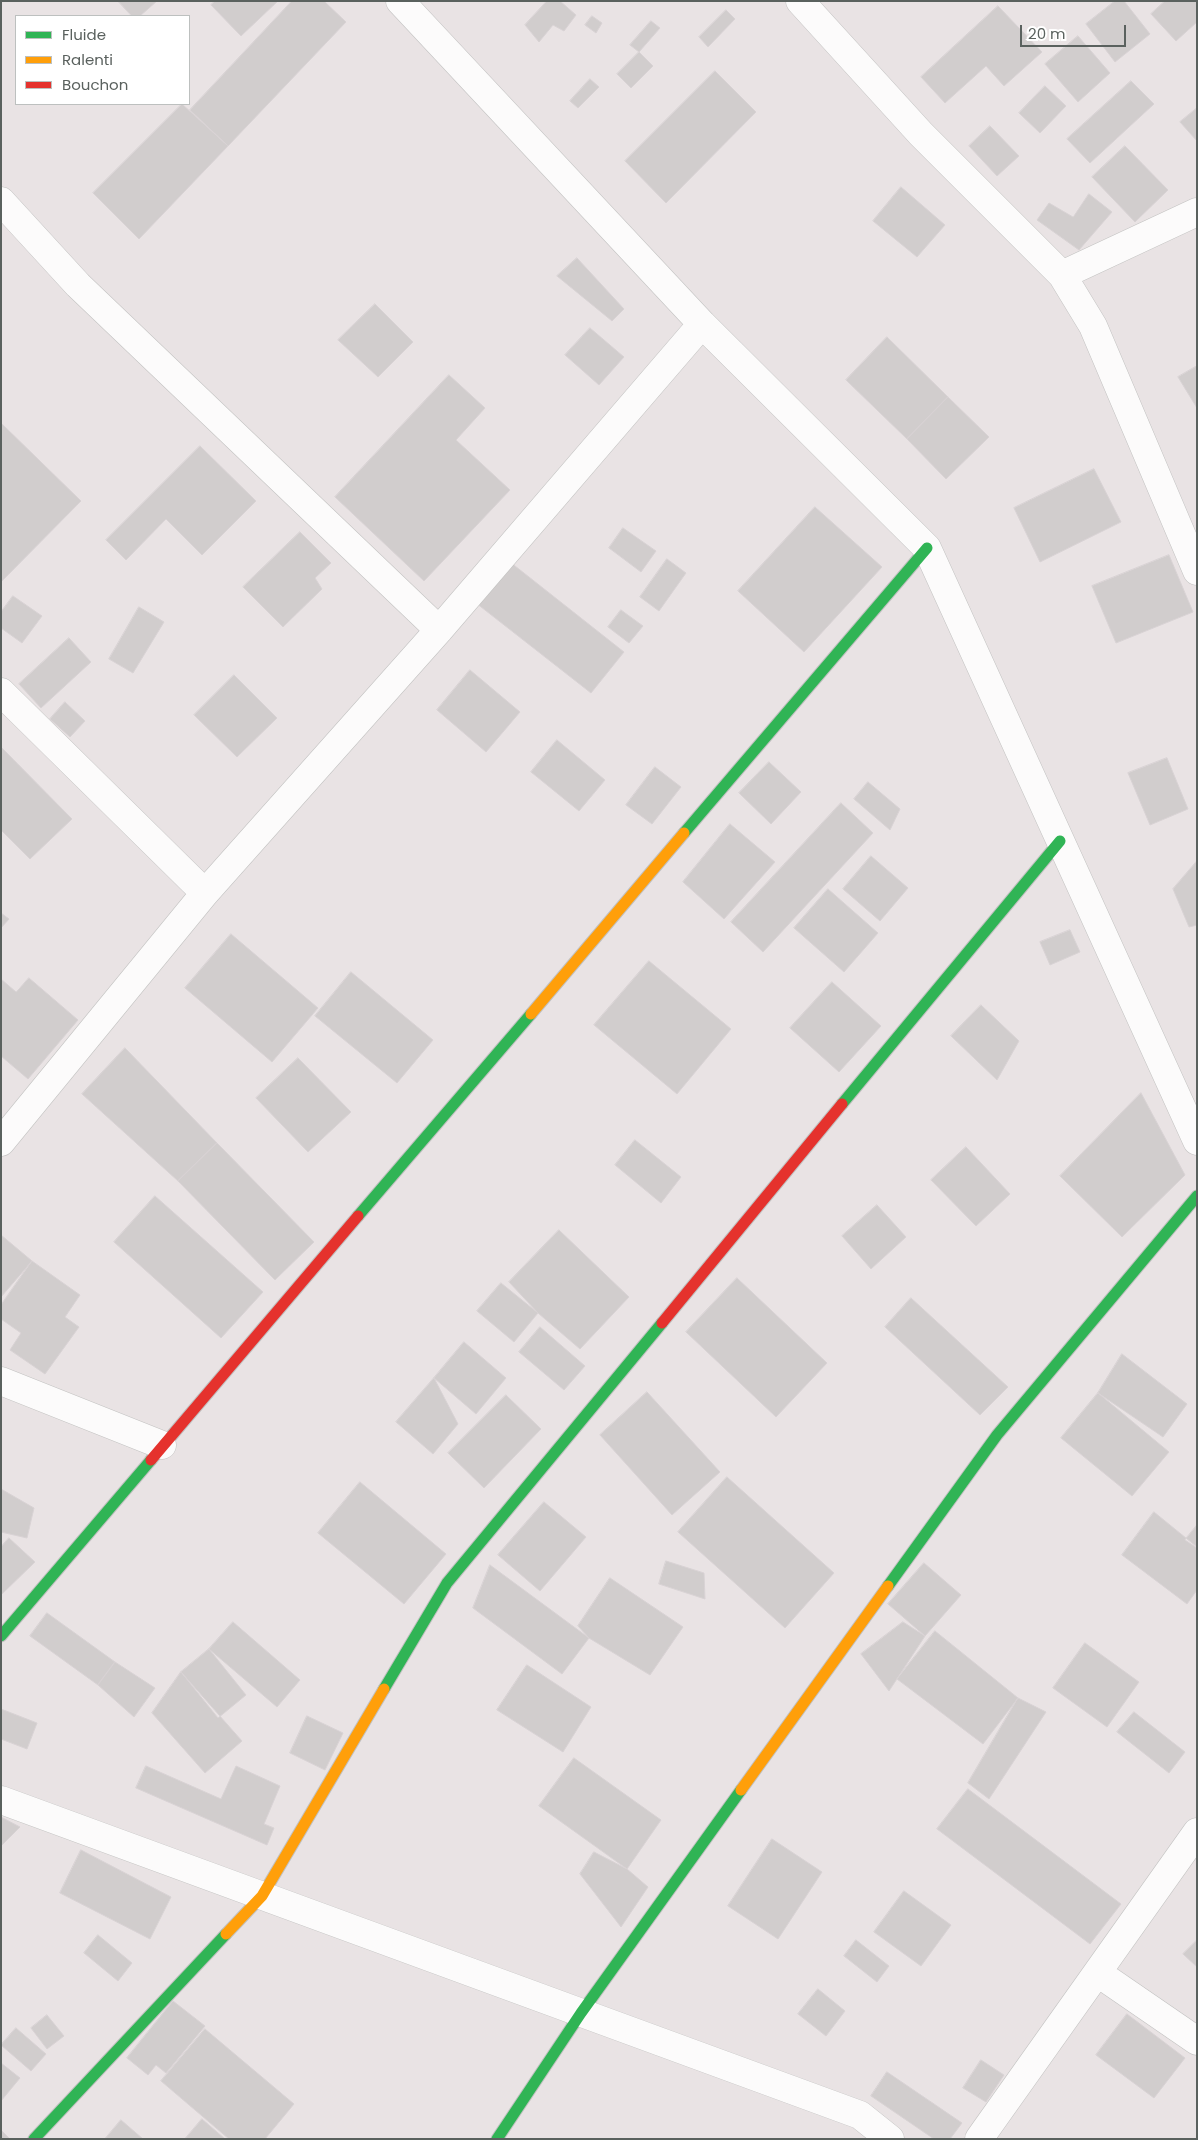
<!DOCTYPE html>
<style>
body{margin:0}
#map{position:relative;width:1198px;height:2140px;overflow:hidden;background:#e9e3e4;font-family:Poppins,sans-serif}
canvas{display:block}
.frame{position:absolute;inset:0;border:2px solid #5a615e;pointer-events:none}
.legend{position:absolute;left:15px;top:15px;width:175px;height:90px;box-sizing:border-box;background:#fff;border:1px solid #bdc0bf;margin:0;padding:6px 9px;list-style:none;font-size:15px;color:#5a615e}
.legend li{display:flex;align-items:center;gap:10px;height:25px}
.legend b{width:25px;border:1px solid #bdc0bf}
.scale{position:absolute;left:1020px;top:25px;width:106px;height:22px;box-sizing:border-box;border:2px solid #5a615e;border-top:0;padding-left:6px;font-size:15px;line-height:18px;white-space:nowrap;color:#5a615e;-webkit-text-stroke:4px #fff;paint-order:stroke}
</style>
<div id="map">
<canvas width="1198" height="2140"></canvas>
<div class="frame"></div>
<ul class="legend">
<li><b style="height:6px;background:#30b455"></b>Fluide</li>
<li><b style="height:6px;background:#ff9f0a"></b>Ralenti</li>
<li><b style="height:6px;background:#e5322d"></b>Bouchon</li>
</ul>
<div class="scale">20 m</div>
</div>
<script>
const ctx = document.querySelector('canvas').getContext('2d');
ctx.lineJoin = 'round';
function paint(path, color) {
  ctx.fillStyle = color;
  ctx.fill(path, 'evenodd');
}
function trace(path, color, width, dash) {
  ctx.strokeStyle = color;
  ctx.lineWidth = width;
  ctx.lineCap = dash ? 'butt' : 'round';
  ctx.setLineDash(dash || []);
  ctx.stroke(path);
}
const building = new Path2D(`
 M118 1H157L140 16H132Z
 M215 1H278L241 36 211 5Z
 M292 1H324L346 22 228 146 190 110Z
 M547 1H560L576 15 564 31 553 25 539 42 525 25Z
 M1115 1H1124L1150 34 1115 62 1086 24Z
 M1165 1H1197V22L1176 41 1151 14Z
 M998 6 1042 52 1004 86 986 66 945 103 921 77Z
 M726 10 735 19 708 47 699 37Z
 M592 16 602 23 596 33 585 25Z
 M651 21 660 28 639 52 630 45Z
 M1078 36 1110 73 1078 102 1045 64Z
 M639 52 653 66 631 88 617 74Z
 M715 71 756 112 666 203 625 161Z
 M590 79 599 87 578 108 570 101Z
 M1131 81 1154 104 1090 163 1067 139Z
 M1045 86 1066 106 1040 133 1019 113Z
 M182 104 228 146 139 239 93 193Z
 M1197 108V141L1180 122Z
 M990 126 1019 156 997 176 969 146Z
 M1125 146 1168 190 1135 222 1092 177Z
 M901 187 945 225 917 257 873 221Z
 M1089 194 1112 212 1079 250 1037 220 1049 203 1073 217Z
 M577 258 624 309 612 321 557 276Z
 M375 304 413 342 378 377 338 340Z
 M590 328 624 357 599 385 565 355Z
 M887 337 948 397 907 439 846 380Z
 M1197 366V408L1178 377Z
 M449 375 485 408 456 440 510 490 424 581 335 497Z
 M948 397 989 437 946 479 907 439Z
 M1 423 81 501 1 582Z
 M200 446 256 501 202 555 166 519 126 560 106 540Z
 M1094 469 1121 522 1040 562 1014 508Z
 M815 507 882 567 804 652 738 591Z
 M623 528 656 551 641 572 609 548Z
 M300 532 331 563 315 578 322 589 283 627 243 587Z
 M1169 555 1193 612 1116 643 1092 586Z
 M667 559 686 573 659 611 640 597Z
 M510 562 624 652 591 693 476 603Z
 M13 596 42 616 22 643 1 628V612Z
 M139 607 164 622 133 673 109 659Z
 M621 610 643 626 629 643 608 627Z
 M69 638 91 662 41 708 19 684Z
 M470 670 520 712 486 752 437 710Z
 M234 675 277 718 237 757 194 715Z
 M65 702 85 721 70 737 50 719Z
 M557 740 605 780 579 811 531 772Z
 M1 747 72 819 30 859 1 830Z
 M1167 758 1188 809 1150 825 1128 773Z
 M769 762 801 792 771 824 739 793Z
 M655 767 681 787 652 824 626 805Z
 M868 782 900 809 890 830 854 799Z
 M841 803 873 833 763 952 731 922Z
 M730 824 775 862 724 919 683 882Z
 M871 856 908 888 880 921 843 889Z
 M1197 861V925L1189 927 1173 889Z
 M828 889 878 933 844 972 794 928Z
 M1 913 9 919 1 928Z
 M1070 930 1080 952 1050 965 1040 942Z
 M231 934 318 1008 272 1062 185 988Z
 M649 961 731 1029 677 1094 594 1025Z
 M351 972 433 1040 397 1083 315 1016Z
 M29 978 78 1020 28 1079 1 1056V979L16 992Z
 M832 982 881 1026 839 1072 790 1028Z
 M981 1005 1019 1041 997 1080 951 1036Z
 M125 1048 217 1143 178 1181 82 1094Z
 M298 1058 351 1112 308 1152 256 1098Z
 M1141 1093 1185 1175 1122 1237 1060 1176Z
 M635 1140 681 1177 661 1203 615 1165Z
 M217 1143 314 1242 275 1280 178 1181Z
 M966 1147 1010 1194 976 1226 931 1180Z
 M155 1196 263 1292 221 1338 114 1242Z
 M877 1205 906 1237 871 1269 842 1236Z
 M559 1230 629 1297 580 1349 538 1313 509 1282Z
 M1 1235 32 1261 1 1297Z
 M32 1261 80 1295 65 1317 79 1327 45 1374 10 1350 21 1333 1 1319V1305Z
 M737 1278 827 1363 776 1417 686 1332Z
 M501 1283 538 1313 514 1342 477 1311Z
 M911 1298 1008 1387 980 1415 885 1327Z
 M540 1327 585 1366 564 1390 519 1352Z
 M464 1342 506 1378 476 1414 434 1378Z
 M1122 1354 1187 1404 1163 1437 1098 1393Z
 M434 1378 458 1424 433 1454 396 1422Z
 M647 1392 720 1472 672 1515 600 1435Z
 M1098 1393 1169 1452 1132 1496 1061 1438Z
 M506 1395 541 1429 484 1488 448 1453Z
 M727 1477 834 1573 785 1628 678 1532Z
 M360 1482 446 1554 404 1604 318 1533Z
 M1 1489 34 1508 27 1538 1 1532Z
 M544 1502 586 1537 540 1591 498 1555Z
 M1154 1512 1197 1547V1590L1187 1604 1122 1555Z
 M1197 1525V1548L1185 1540Z
 M9 1538 35 1562 1 1595V1547Z
 M666 1561 704 1573 705 1599 659 1584Z
 M924 1563 961 1595 925 1636 888 1604Z
 M490 1565 589 1638 562 1674 473 1608Z
 M610 1578 683 1627 650 1675 589 1638 578 1626Z
 M47 1613 115 1662 98 1685 30 1636Z
 M233 1622 300 1680 277 1707 209 1649Z
 M903 1622 925 1636 889 1691 861 1654Z
 M935 1631 1018 1698 983 1744 897 1679Z
 M1085 1643 1139 1682 1107 1727 1053 1688Z
 M209 1649 246 1695 218 1718 181 1672Z
 M115 1662 155 1688 134 1717 98 1685Z
 M527 1665 591 1707 563 1752 497 1710Z
 M181 1672 242 1741 205 1773 152 1713Z
 M1018 1698 1046 1712 989 1799 968 1783Z
 M1 1709 37 1723 27 1749 1 1739Z
 M1134 1712 1185 1752 1169 1773 1117 1732Z
 M307 1716 343 1733 325 1770 290 1753Z
 M574 1758 661 1820 627 1869 539 1806Z
 M146 1766 221 1799 236 1766 280 1786 264 1824 274 1828 267 1845 136 1788Z
 M968 1789 1121 1904 1090 1944 937 1829Z
 M1 1817 20 1827 1 1846Z
 M772 1839 822 1872 778 1939 728 1906Z
 M81 1850 171 1897 150 1939 60 1893Z
 M594 1852 627 1869 648 1887 621 1927 580 1874Z
 M904 1891 951 1925 921 1966 874 1932Z
 M98 1935 132 1963 118 1981 84 1953Z
 M856 1940 889 1966 877 1982 844 1956Z
 M1197 1940V1967L1183 1954Z
 M818 1989 845 2011 826 2036 798 2014Z
 M173 2001 205 2026 166 2073 156 2065 148 2075 127 2058Z
 M1127 2014 1185 2058 1154 2098 1096 2055Z
 M47 2015 64 2036 47 2049 31 2028Z
 M16 2028 46 2054 31 2071 1 2045Z
 M205 2029 294 2104 265 2139H229L161 2081Z
 M981 2060 1004 2075 986 2102 963 2088Z
 M1 2063 20 2078 1 2101Z
 M887 2072 962 2123 950 2139H934L871 2096Z
 M202 2119 225 2139H185Z
 M121 2120 143 2139H105Z
 M1 2130 10 2139H1Z`);
const street = new Path2D(`
 M400 1 702 324 927 548 1197 1141
 M800 1 921 134 1062 275 1093 326 1197 571
 M1 201 78 285 439 630
 M1062 275 1197 212
 M1 692 205 893
 M1 1142 205 893 439 630 702 324
 M1 1381 162 1445
 M1 1800 860 2115 890 2139
 M1098 1973 1197 2041
 M979 2139 1197 1832`);
const fast = new Path2D(`
 M684 833 927 548
 M842 1104 1060 841
 M358 1216 531 1014
 M888 1586 997 1435 1197 1196
 M1 1636 151 1460
 M384 1689 447 1583 662 1323
 M34 2139 226 1934
 M497 2139 581 2013 741 1790`);
const slow = new Path2D(`
 M531 1014 684 833
 M741 1790 888 1586
 M226 1934 262 1896 384 1689`);
const jam = new Path2D(`
 M662 1323 842 1104
 M151 1460 358 1216`);
paint(building, '#d1cdcd');
trace(building, '#d8d2d4', 1);
trace(street, '#c2c2c1', 29);
trace(fast, '#c1c1c0', 13);
trace(slow, '#c1c1c0', 13);
trace(jam, '#c1c1c0', 13);
trace(street, '#fcfbfb', 28);
trace(fast, '#30b455', 11);
trace(slow, '#ff9f0a', 11);
trace(jam, '#e5322d', 11);
</script>
